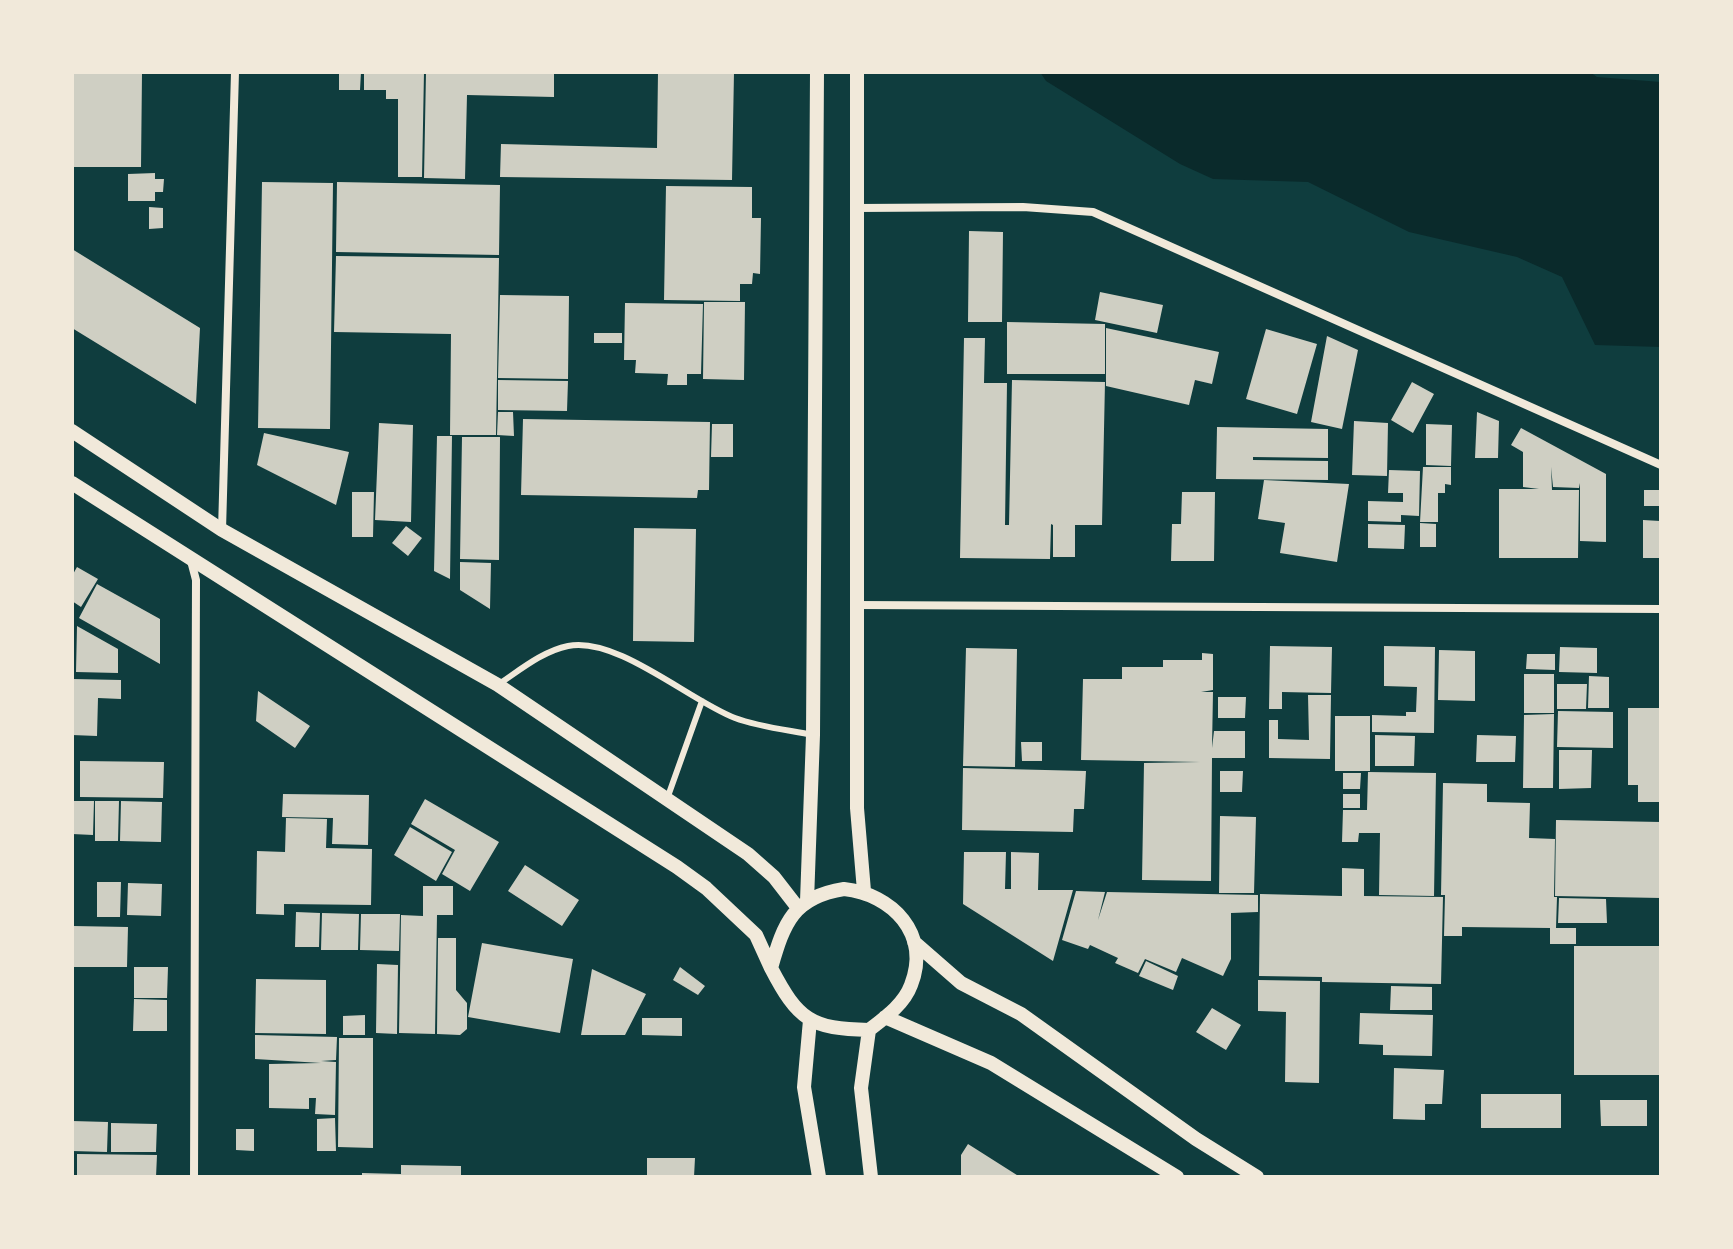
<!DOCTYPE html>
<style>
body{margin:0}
#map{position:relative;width:1733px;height:1249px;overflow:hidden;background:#0f3d3e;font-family:Overpass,sans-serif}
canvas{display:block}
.frame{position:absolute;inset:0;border:74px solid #f1e9da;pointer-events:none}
</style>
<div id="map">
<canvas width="1733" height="1249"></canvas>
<div class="frame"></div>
</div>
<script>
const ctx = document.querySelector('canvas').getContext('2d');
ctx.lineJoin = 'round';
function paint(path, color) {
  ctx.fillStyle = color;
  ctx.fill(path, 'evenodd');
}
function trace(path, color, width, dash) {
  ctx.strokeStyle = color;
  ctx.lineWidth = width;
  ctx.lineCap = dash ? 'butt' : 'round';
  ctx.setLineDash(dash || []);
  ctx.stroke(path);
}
const water = new Path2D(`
 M1040 72H1590L1597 77 1661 82V347L1595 345 1562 277 1517 257 1409 232 1308 182 1213 179 1180 164 1046 81Z`);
const building = new Path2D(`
 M72 72 142 73 141 167H72Z
 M339 72H361L360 90H339Z
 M364 72H424L422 177H398V99H386V90H364Z
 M426 72H554V97L467 95 465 179 424 178Z
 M658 72H734L732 180 500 177 501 144 657 148Z
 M155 173V179H164L163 192H155V201H128V174Z
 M262 182 333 183 330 429 258 428Z
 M337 182 500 185 499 255 336 252Z
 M666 186 752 187V218H761L760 274 753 273 752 284H740V301L664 300Z
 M149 207 163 208V228L149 229Z
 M969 231 1003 232 1002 322H968Z
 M72 249 200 328 196 404 72 328Z
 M336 256 499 258 496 435H450L451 334 334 332Z
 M1100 292 1163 305 1157 333 1095 320Z
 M500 295 569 296 568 379 498 378Z
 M704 302H745L744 380 703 379Z
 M625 303 703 304 701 374H687V385H667L668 374 635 373 636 360H624Z
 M1007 322 1105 324V374H1007Z
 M1106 328 1219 352 1212 384 1195 380 1189 405 1106 386Z
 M1266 329 1317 344 1297 414 1246 399Z
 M594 333H622V343H594Z
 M1327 336 1358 350 1342 429 1311 422Z
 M964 338H985L984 383H1007L1005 525H1009L1012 380 1105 382 1102 525H1075V557H1053V525L1051 524 1050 559 960 558Z
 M498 380 568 381 567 411 498 410Z
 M1412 382 1434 394 1413 433 1391 420Z
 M498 412H513L514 436 497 435Z
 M1477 412 1499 421 1498 458H1475Z
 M523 419 710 422 709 490H698L697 498 521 495Z
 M1354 421 1388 423 1387 476 1352 475Z
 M379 423 413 425 411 522 375 520Z
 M712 424H733V457H711Z
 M1426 424 1452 425 1451 466 1426 465Z
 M1217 427 1328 429V458L1253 457V460L1328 461V480L1216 479Z
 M1521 428 1606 474V542L1580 541V483L1579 488 1553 487 1551 467 1552 490H1579L1578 558H1499V489H1539L1523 487V452L1511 445Z
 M264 433 349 452 336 505 257 465Z
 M437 436H452L450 579 434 571Z
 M462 437H500L499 560 460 559Z
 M1423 467H1451V485L1445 484V493H1438V522H1420Z
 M1389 470 1420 471 1419 516 1401 515V522L1368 521V501L1403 502V493H1388Z
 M1264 480 1349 484 1337 562 1280 553 1285 523 1258 519Z
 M1644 490H1660V506H1644Z
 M352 492H374L373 537H352Z
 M1182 492H1215L1214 561H1171L1172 524H1181Z
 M1643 520 1660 521 1659 558H1643Z
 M1420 523 1436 524V547H1420Z
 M1368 524 1405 525 1404 549 1368 548Z
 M406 526 422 538 408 556 392 543Z
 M634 528 696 529 694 642 633 641Z
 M460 562 491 563 490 609 460 590Z
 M77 567 98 579 81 607 72 601V576Z
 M97 584 160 619V664L79 618Z
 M77 626 118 649V673L76 672Z
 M1270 646 1332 647 1331 693 1282 692V709H1269Z
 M1384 646 1435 647 1434 733 1372 732V715L1406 716V712H1416L1417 687 1384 686Z
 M1560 647 1597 648V673L1559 672Z
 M966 648 1017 649 1015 767 963 766Z
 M1439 650 1475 651V701L1438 700Z
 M1202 653 1213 654V690L1201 692H1213L1212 748 1214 731H1245V758H1212L1211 881 1142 880 1144 763 1200 762 1081 760 1083 679H1122V667H1163V660H1202Z
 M1527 654H1555V670L1526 669Z
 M1524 674H1554V713H1524Z
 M1589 676 1609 677V708H1588Z
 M72 679 121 680V699L98 698 97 736 72 735Z
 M1557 684H1587L1586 709H1557Z
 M258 691 310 726 295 748 256 721Z
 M1308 695H1331L1330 759 1269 758V720H1278V739L1309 740Z
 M1218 697H1246L1245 718H1218Z
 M1628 708H1661V802H1638V785H1628Z
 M1558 711 1613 712V748L1557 747Z
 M1554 714 1553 788H1523L1524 715Z
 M1335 716H1370V771H1335Z
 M1375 735 1415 736 1414 766H1375Z
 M1477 735 1516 736 1515 762H1476Z
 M1021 742H1042V761H1022Z
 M1559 750H1592L1591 788 1559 789Z
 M80 761 164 762 163 798 80 797Z
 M963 768 1086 771 1084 809H1074L1073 832 962 830Z
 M1220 771H1243L1242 792H1220Z
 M1368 772 1436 773 1434 896 1379 895 1380 833H1359L1358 842H1342L1343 810H1367Z
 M1343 773H1361L1360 789H1343Z
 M1443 783 1487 784V802L1530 803 1529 838 1555 839 1554 897H1557L1556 928H1576V944H1550V928L1462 927V936H1444L1445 895H1441Z
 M283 794 369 795 368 845 332 844 333 818 282 817Z
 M1343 794H1360V808H1343Z
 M425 799 499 842 470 891 442 874 455 850 411 824Z
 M72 801H94L93 835 72 834Z
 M95 801H119L118 841H95Z
 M121 801 162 802 161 842 120 841Z
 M1220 816 1256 817 1254 893H1219Z
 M286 818 327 819 326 848 372 849 371 905 284 904V915L256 914 257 851 285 852Z
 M1556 820 1661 822V898L1555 896Z
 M410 827 452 852 436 881 394 855Z
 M964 852H1006L1005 889H1011V852L1039 853 1038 890H1073L1053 961 963 904Z
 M525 865 579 900 562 926 508 891Z
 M1342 868 1364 869V896L1443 897 1441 984 1322 982V977L1259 976 1260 894 1342 896Z
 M97 882H121L120 917H97Z
 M128 883 162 884 161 916 127 915Z
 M423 886H453V915H437L435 1034 399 1033 401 915 423 916Z
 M1076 891 1105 892 1098 920 1107 892 1258 895V912L1231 913V959L1223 976 1182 958 1176 972 1145 959 1138 973 1115 963 1118 958 1090 945 1088 949 1062 940Z
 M1559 898 1606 899 1607 923H1558Z
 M296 912 320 913 319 947H295Z
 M322 913 359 914 358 950H321Z
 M361 914H400L399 951 360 950Z
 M73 926 128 927 127 967H73Z
 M438 938H456V990L467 1003V1029L460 1035 437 1034Z
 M482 943 573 959 560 1033 468 1017Z
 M1574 946H1661V1075H1574Z
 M1146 961 1178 976 1173 990 1139 976Z
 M377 964 398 965 397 1034 376 1033Z
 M134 967H168L167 998H134Z
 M680 967 705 986 698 995 673 980Z
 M592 969 646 994 625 1035H581Z
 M256 979 326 980V1034L255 1033Z
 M1258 980 1320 981 1319 1083 1285 1082 1286 1012 1258 1011Z
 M1391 986 1432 987V1010H1390Z
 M134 999 167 1000V1031H133Z
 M1212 1008 1241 1025 1226 1050 1196 1032Z
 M1360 1013 1433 1015 1432 1056 1383 1055V1045L1359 1044Z
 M365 1015V1035H343V1016Z
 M642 1018H682V1036L642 1035Z
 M255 1035 337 1037 336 1060 321 1061 336 1062 335 1115 315 1114 316 1098H309V1109L269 1108V1064L321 1063 255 1059Z
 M339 1038H373V1148L338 1147Z
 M1394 1068 1444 1070 1442 1104H1425V1120L1393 1119Z
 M1481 1094H1561V1128H1481Z
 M1600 1100H1647V1126H1601Z
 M335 1118 336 1151H317V1119Z
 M72 1121 108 1122 107 1152 72 1151Z
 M111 1123 157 1124 156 1152H111Z
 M236 1129H254V1151L236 1150Z
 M968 1144 1020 1177H961V1155Z
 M77 1154 157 1155 156 1177H77Z
 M647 1158H695L694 1177H647Z
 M401 1165 461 1166V1177H362V1173L401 1174Z`);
const service = new Path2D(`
 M499 684C520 670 543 651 568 646 617 636 690 701 735 718 759 727 788 730 813 735
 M667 799 702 701`);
const minor = new Path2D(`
 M857 208 1023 207 1093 212 1661 465
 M222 530 235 72
 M190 557 196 580 194 1177
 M857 605 1661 609`);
const tertiary = new Path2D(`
 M857 72V808L864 891
 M72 431 222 530 498 685 748 854 774 877 798 908
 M72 483 677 867 706 888 756 935 771 968
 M844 889C892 894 931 934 911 985 904 1004 886 1017 869 1030 811 1029 798 1020 771 968 784 923 793 897 844 889Z
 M807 901 813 735 817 72
 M914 942 961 983 1021 1014 1196 1139 1257 1177
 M885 1017 991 1063 1177 1177
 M810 1020 804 1087 819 1177
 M869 1030 861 1088 871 1177`);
paint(water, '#0a2a2b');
paint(building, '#cfcfc3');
trace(service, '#f1e9da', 6);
trace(minor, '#f1e9da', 8);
trace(tertiary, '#f1e9da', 14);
</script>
